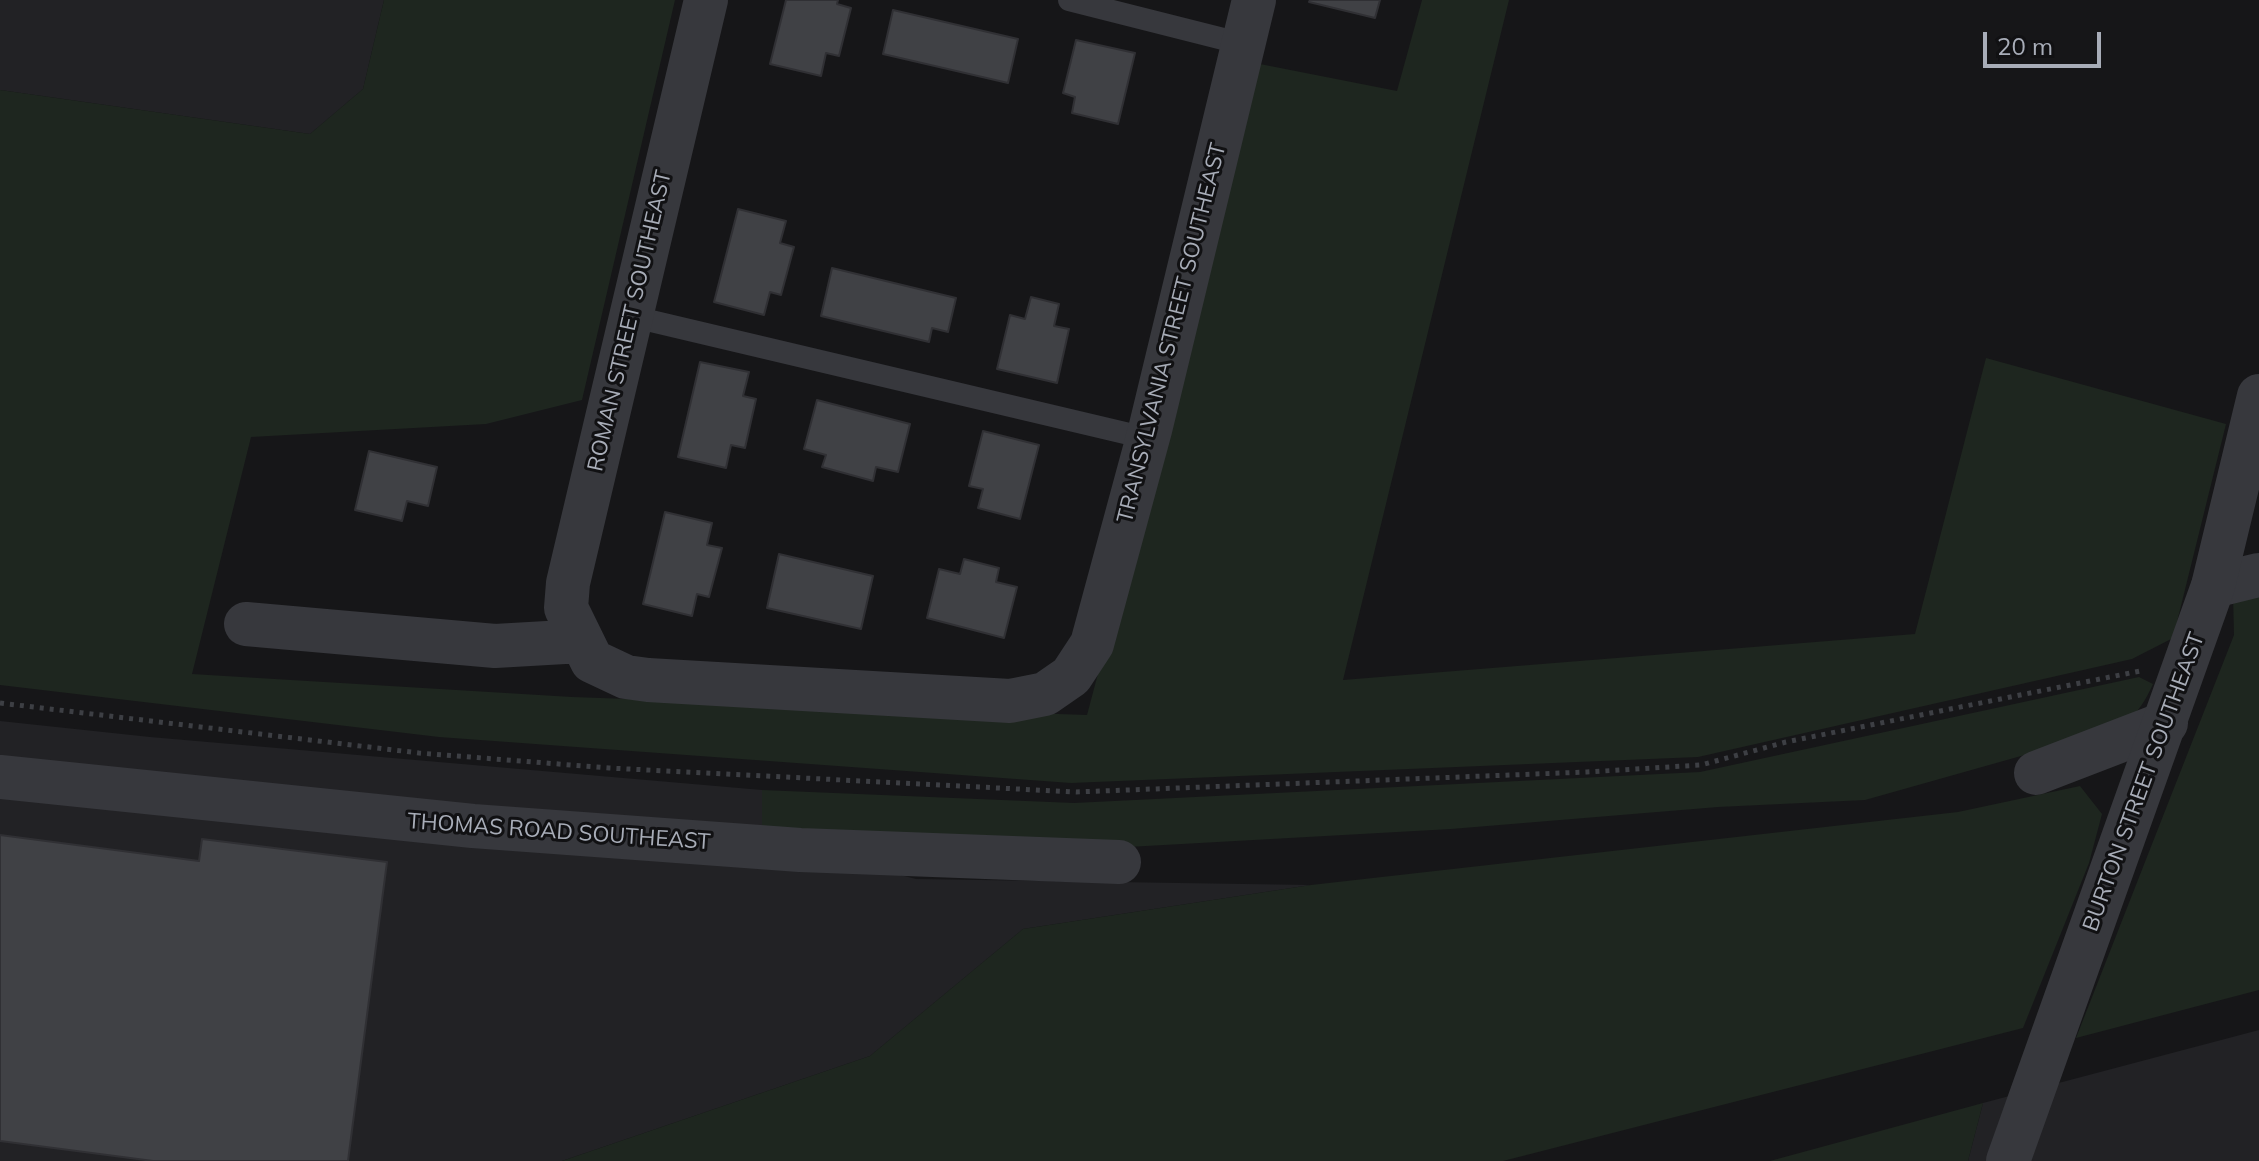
<!DOCTYPE html>
<style>
body{margin:0}
#map{position:relative;width:2259px;height:1161px;overflow:hidden;background:#161618;font-family:Mulish,sans-serif}
canvas{display:block}
.scale{position:absolute;left:1983px;top:32px;width:118px;height:36px;box-sizing:border-box;border:4px solid #a8adb8;border-top:0;padding-left:10px;font-size:24px;line-height:28px;white-space:nowrap;color:#a8adb8;-webkit-text-stroke:6px #111113;paint-order:stroke}
</style>
<div id="map">
<canvas width="2259" height="1161"></canvas>
<div class="scale">20 m</div>
</div>
<script>
const ctx = document.querySelector('canvas').getContext('2d');
ctx.lineJoin = 'round';
function paint(path, color) {
  ctx.fillStyle = color;
  ctx.fill(path, 'evenodd');
}
function trace(path, color, width, dash) {
  ctx.strokeStyle = color;
  ctx.lineWidth = width;
  ctx.lineCap = dash ? 'butt' : 'round';
  ctx.setLineDash(dash || []);
  ctx.stroke(path);
}
function drawText(font, color, halo, rows, align = 'center') {
  ctx.font = font + ' Mulish,sans-serif';
  ctx.lineWidth = 6;
  ctx.setLineDash([]);
  ctx.textBaseline = 'middle';
  ctx.strokeStyle = halo;
  ctx.fillStyle = color;
  for (const [text, x, y, turn = 0] of rows) {
    ctx.save();
    ctx.translate(x, y);
    ctx.rotate((+turn || 0) * Math.PI / 180);
    ctx.textAlign = isNaN(turn) ? turn : align;
    if (halo) ctx.strokeText(text, 0, 0);
    ctx.fillText(text, 0, 0);
    ctx.restore();
  }
}
const built = new Path2D(`
 M0 0H384L363 89 310 134 0 90Z
 M0 721 150 737 762 790V839L916 879 1311 885 1023 929 870 1056 562 1161H0Z
 M2259 1030V1161H1968L1983 1103Z`);
const green = new Path2D(`
 M384 0H675L582 400 486 424 251 437 192 674 572 697 1087 715 1260 64 1397 91 1422 0H1509L1343 680 1915 634 1986 358 2226 424 2173 638 2132 659 1698 757 1071 783 439 737 0 685V90L310 134 363 89Z
 M2259 587V990L2076 1038 2234 635 2233 594Z
 M2139 677 2153 684C2137 719 2127 723 2092 736L1865 800 1718 807 1451 829 1074 850 762 839V790L1074 803 1700 772Z
 M2080 786 2102 814 2089 863 2023 1028 1503 1161H562L870 1056 1023 929 1311 885 1958 812Z
 M1983 1103 1968 1161H1770Z`);
const building = new Path2D(`
 M786 0H838L837 4 851 8 839 56 826 53 821 76 770 64Z
 M1310 0H1380L1375 18 1309 2Z
 M893 10 1018 39 1008 83 883 54Z
 M1076 40 1135 53 1118 124 1072 113 1075 97 1063 93Z
 M738 209 786 221 780 243 794 247 781 295 770 292 764 315 714 302Z
 M832 268 956 298 948 332 932 328 929 342 821 316Z
 M1031 297 1059 304 1054 326 1069 329 1057 383 997 369 1010 315 1025 319Z
 M700 362 749 372 743 396 756 399 745 448 731 445 726 468 678 457Z
 M817 400 910 424 898 472 876 467 873 481 822 467 826 455 804 449Z
 M983 431 1039 445 1020 519 978 508 983 489 969 486Z
 M369 451 437 467 428 506 407 501 402 521 355 510Z
 M665 512 712 523 707 545 722 548 709 597 697 594 692 616 643 604Z
 M779 554 873 576 861 629 767 608Z
 M964 559 999 568 996 582 1017 587 1004 638 927 618 939 569 960 574Z
 M0 835 199 861 202 839 387 862 348 1161H153L0 1141Z`);
const path = new Path2D(`
 M0 703 419 753 609 768 1076 792 1587 772 1701 765 1786 742 2140 671`);
const service = new Path2D(`
 M1069 0 1243 44
 M630 316 1146 438`);
const minor = new Path2D(`
 M706 0 568 583 566 608 592 661 626 677 648 680 1010 701 1045 694 1071 676 1092 644 1150 430 1254 0
 M2213 586 2259 575
 M246 624 495 646 582 641
 M2036 773 2166 723
 M0 777 473 826 800 850 1119 862`);
const tertiary = new Path2D(`
 M2008 1161 2213 586 2259 396`);
const streetNames = [
 ["ROMAN STREET SOUTHEAST",630,321,-77],
 ["TRANSYLVANIA STREET SOUTHEAST",1172,333,-76],
 ["BURTON STREET SOUTHEAST",2144,782,-70],
 ["THOMAS ROAD SOUTHEAST",559,832,4]
];
paint(built, '#222225');
paint(green, '#1e261f');
paint(building, '#404145');
trace(building, '#303034', 2);
trace(path, '#3d3f44', 5, [4, 6]);
trace(service, '#37383d', 22);
trace(minor, '#37383d', 44);
trace(tertiary, '#37383d', 44);
drawText('22px', '#a8adb8', '#111113', streetNames);
</script>
